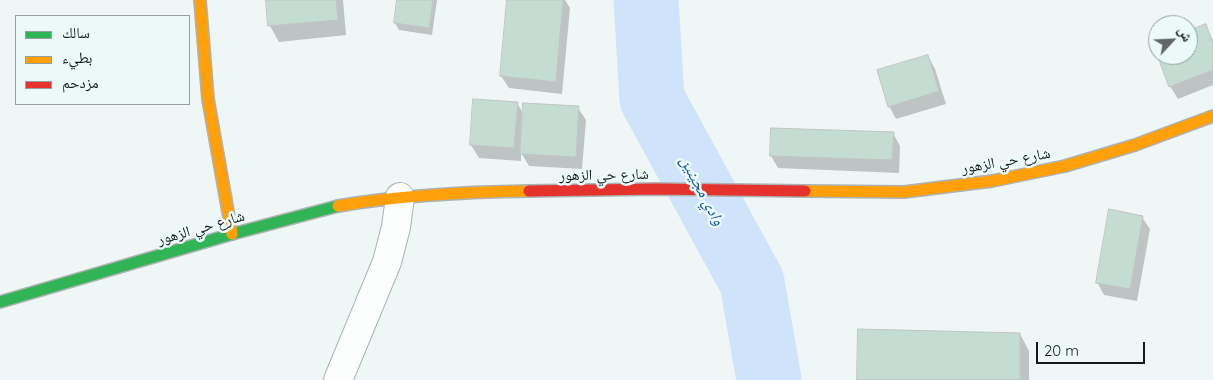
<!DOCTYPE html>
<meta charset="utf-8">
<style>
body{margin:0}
#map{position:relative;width:1213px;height:380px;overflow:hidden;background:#eef6f6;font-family:Quicksand,"Noto Naskh Arabic",sans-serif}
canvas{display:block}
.legend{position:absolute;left:15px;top:15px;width:175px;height:90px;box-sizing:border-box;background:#ebfaf9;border:1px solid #95a0a0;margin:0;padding:6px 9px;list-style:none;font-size:15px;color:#151a1a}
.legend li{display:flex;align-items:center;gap:10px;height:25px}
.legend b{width:25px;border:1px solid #95a0a0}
.north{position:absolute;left:1148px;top:15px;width:50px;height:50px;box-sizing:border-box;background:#ebfaf9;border:1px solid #95a0a0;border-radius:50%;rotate:65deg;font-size:14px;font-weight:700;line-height:20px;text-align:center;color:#151a1a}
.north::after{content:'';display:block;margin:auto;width:18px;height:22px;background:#616767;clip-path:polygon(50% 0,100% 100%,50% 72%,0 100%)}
.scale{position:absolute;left:1036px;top:342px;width:109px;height:22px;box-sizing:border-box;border:2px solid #151a1a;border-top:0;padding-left:6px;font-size:15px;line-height:18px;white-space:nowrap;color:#151a1a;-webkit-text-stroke:4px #ebfaf9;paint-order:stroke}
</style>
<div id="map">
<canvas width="1213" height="380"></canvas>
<ul class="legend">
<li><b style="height:6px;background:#30b455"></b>سالك</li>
<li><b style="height:6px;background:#ff9f0a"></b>بطيء</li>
<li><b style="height:6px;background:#e5322d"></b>مزدحم</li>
</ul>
<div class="north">ش</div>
<div class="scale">20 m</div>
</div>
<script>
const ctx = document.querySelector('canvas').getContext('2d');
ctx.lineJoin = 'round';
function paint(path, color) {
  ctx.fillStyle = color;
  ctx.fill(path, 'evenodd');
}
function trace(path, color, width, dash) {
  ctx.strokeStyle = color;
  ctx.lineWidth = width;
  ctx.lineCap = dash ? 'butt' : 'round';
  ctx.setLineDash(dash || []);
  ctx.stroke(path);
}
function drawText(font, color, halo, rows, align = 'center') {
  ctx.font = font + ' Quicksand,"Noto Naskh Arabic",sans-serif';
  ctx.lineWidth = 5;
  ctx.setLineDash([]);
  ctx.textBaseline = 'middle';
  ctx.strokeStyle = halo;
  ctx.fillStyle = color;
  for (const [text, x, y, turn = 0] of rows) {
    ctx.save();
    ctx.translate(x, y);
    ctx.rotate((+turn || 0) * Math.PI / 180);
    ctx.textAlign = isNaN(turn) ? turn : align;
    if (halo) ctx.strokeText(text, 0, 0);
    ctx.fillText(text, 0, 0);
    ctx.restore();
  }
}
const shadow = new Path2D(`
 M267 0H343L346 35 279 42 270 26Z
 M399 0H437L432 35 399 30 395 23Z
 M508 0H565L570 8 562 94 509 88 501 76Z
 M1205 26 1213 40V85L1178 99 1170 86 1159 55H1188V32Z
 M928 56 935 69 946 104 896 119 889 106Z
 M475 100 517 103 524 115 578 108 586 120 582 169 529 166 521 153V161L479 158 471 145Z
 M893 133 900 146 899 173 778 168 771 156Z
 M1142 217 1150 229 1137 301 1104 295 1097 282Z
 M1020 334 1029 351V380H859Z`);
const river = new Path2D(`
 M646 0 652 99 752 282 769 380`);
const building = new Path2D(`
 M266 0H336L338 20 268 26Z
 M397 0H433L429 28 394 23Z
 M507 0H563L556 82 500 76Z
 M1206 24 1213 44V70L1169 87 1153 44 1158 43V55H1188V31Z
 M928 55 939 91 888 107 877 70Z
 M473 99 518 102 514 148 470 145Z
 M523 103 579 106 576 157 520 154Z
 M771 128 894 132 892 160 770 156Z
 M1109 209 1143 216 1130 289 1096 283Z
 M858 329 1020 333V380H857Z`);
const street = new Path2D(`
 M338 380 387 262 396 227 400 197`);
const fast = new Path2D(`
 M0 302 232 234 338 206`);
const slow = new Path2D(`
 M200 0 208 99 232 234
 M805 191 904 192 992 181 1065 166 1135 145 1213 116
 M338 206C401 195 464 192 529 191`);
const jam = new Path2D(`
 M529 191 656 189 805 191`);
const streetNames = [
 ["شارع حي الزهور",1006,161,-10],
 ["شارع حي الزهور",604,175,-1],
 ["شارع حي الزهور",201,228,-16]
];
const waterNames = [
 ["وادي مجينين",702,191,62]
];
paint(shadow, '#0003');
trace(river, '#cfe4fa', 65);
paint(building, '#c4dcd1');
trace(building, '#c0c5c4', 1);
trace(street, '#adb2b2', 30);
trace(fast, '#adb2b2', 14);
trace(slow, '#adb2b2', 14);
trace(jam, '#adb2b2', 14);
trace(street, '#fcfefe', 28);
trace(fast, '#30b455', 11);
trace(slow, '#ff9f0a', 11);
trace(jam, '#e5322d', 11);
drawText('15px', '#151a1a', '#ebfaf9', streetNames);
drawText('italic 16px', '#17589c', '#ebfaf9', waterNames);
</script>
